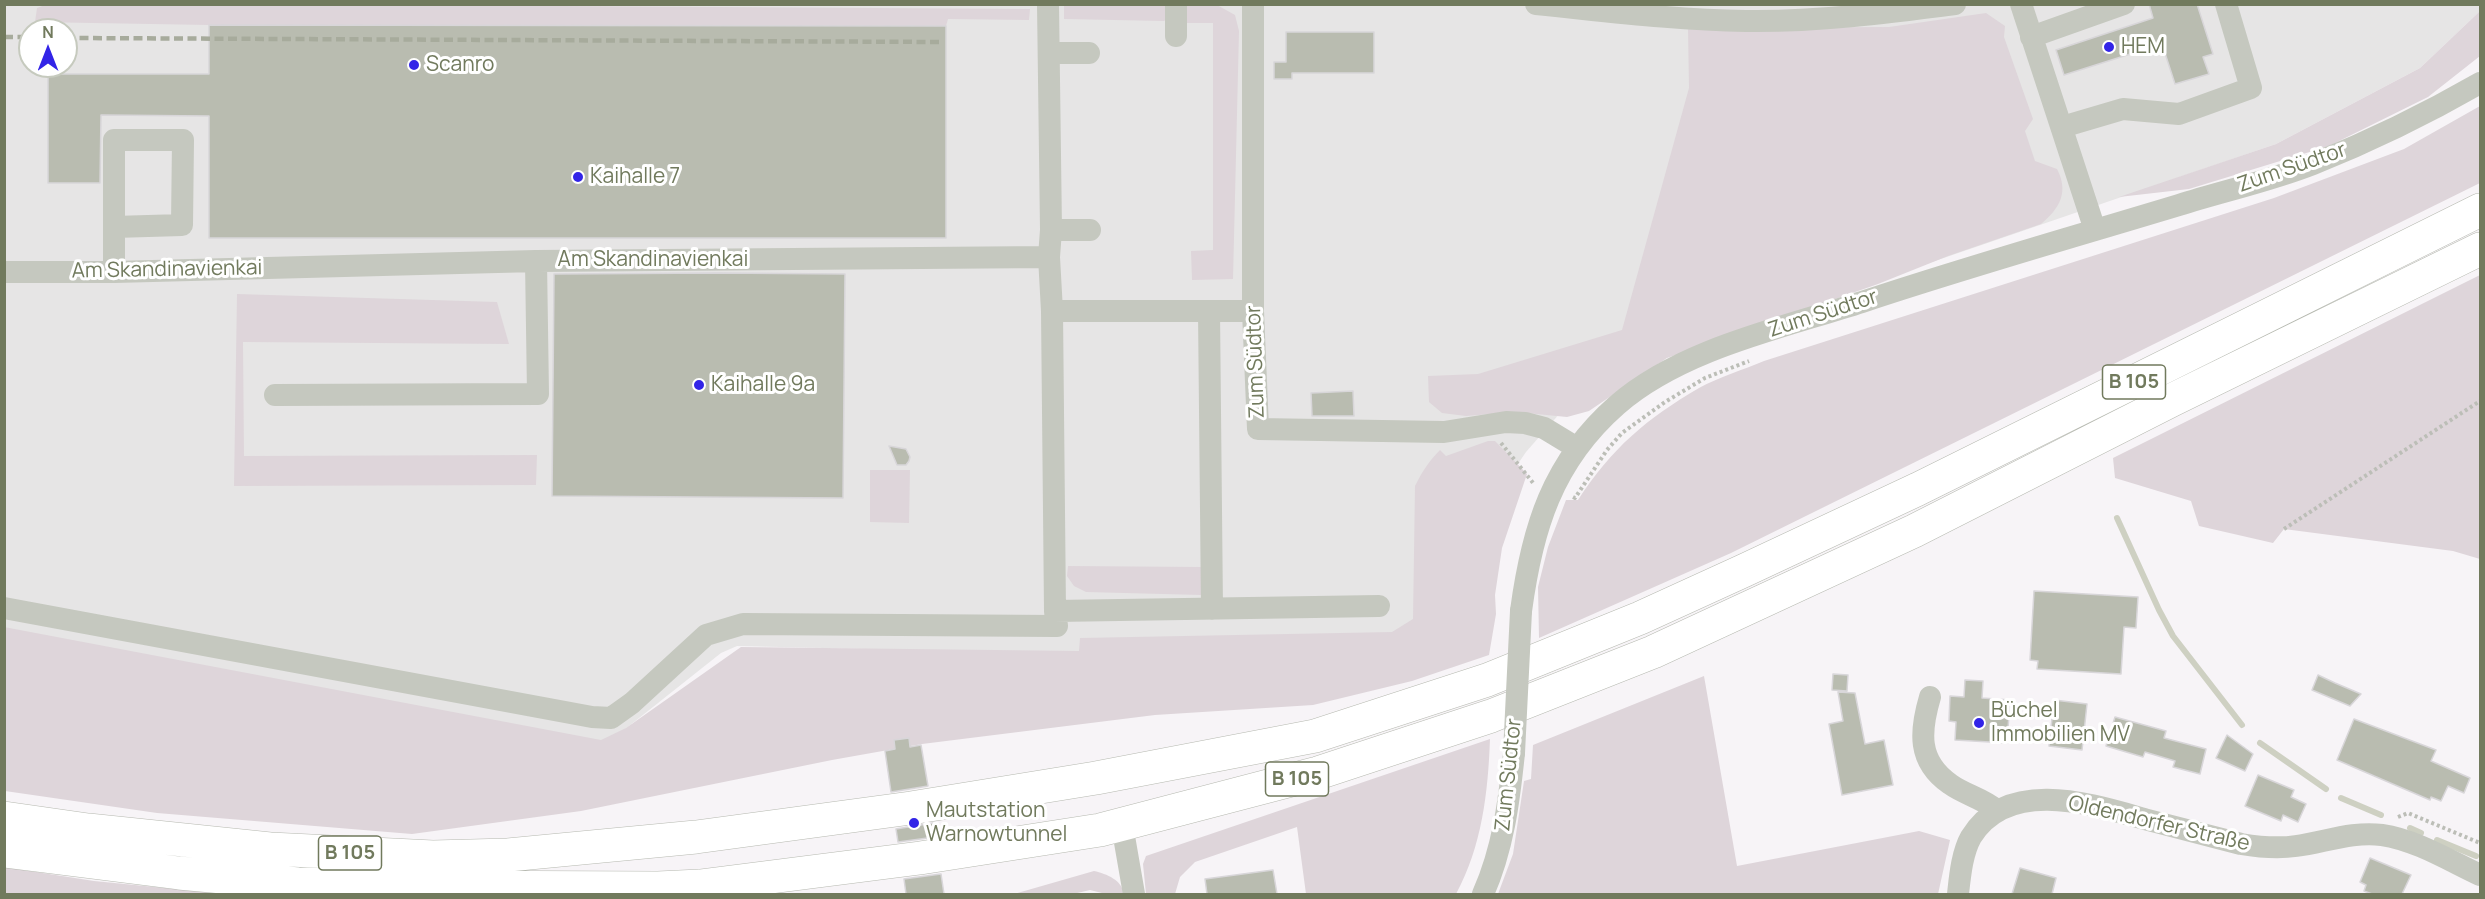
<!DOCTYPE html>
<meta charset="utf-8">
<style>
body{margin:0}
#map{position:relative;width:2485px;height:899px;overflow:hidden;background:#f7f4f7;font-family:Manrope,sans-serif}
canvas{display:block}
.frame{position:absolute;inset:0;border:6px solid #717a5d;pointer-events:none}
.north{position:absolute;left:18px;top:18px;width:60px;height:60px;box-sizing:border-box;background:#fff;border:2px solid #c6cabe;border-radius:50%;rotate:0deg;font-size:16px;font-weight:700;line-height:24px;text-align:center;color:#717a5d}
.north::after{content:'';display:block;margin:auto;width:21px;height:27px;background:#3224e7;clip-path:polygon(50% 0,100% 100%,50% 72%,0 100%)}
</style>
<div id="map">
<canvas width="2485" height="899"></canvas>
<div class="frame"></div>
<div class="north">N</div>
</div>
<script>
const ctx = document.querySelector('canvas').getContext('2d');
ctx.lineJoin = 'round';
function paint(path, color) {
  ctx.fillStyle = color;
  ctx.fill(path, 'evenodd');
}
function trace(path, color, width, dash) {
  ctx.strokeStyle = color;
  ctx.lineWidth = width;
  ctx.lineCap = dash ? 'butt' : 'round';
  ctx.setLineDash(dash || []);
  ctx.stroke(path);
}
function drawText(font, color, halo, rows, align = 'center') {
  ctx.font = font + ' Manrope,sans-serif';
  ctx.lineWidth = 6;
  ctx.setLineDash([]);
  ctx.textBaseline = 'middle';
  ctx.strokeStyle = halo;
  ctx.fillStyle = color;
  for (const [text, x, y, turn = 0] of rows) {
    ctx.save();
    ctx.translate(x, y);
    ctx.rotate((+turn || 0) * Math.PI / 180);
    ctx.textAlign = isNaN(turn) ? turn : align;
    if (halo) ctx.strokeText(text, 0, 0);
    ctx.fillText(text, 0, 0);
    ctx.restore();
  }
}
const built = new Path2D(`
 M2480 4V11L2420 68 2276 144 1658 356 1561 412 1526 452 1509 477 1472 616 1395 637 1080 654 737 646 721 653 624 730 600 743 5 631 4 5ZM30 30H66V66H30Z`);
const green = new Path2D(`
 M1167 4 1168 18 1164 21 1064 19V5Z
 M45 5H409L1030 9 1029 20 948 19 946 26 209 25 35 22 37 8Z
 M1187 5H1217L1235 15 1239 31 1233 279 1192 280 1191 251 1213 250V23H1186Z
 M2480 11V56L2428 97 2329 146 2189 189 2119 197 2276 144 2420 68Z
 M1986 13 2005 26 2004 37 2033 119 2025 131 2035 161 2057 169C2069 192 2060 208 2041 224L1948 256 1878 284 1667 358 1589 411 1567 417 1516 412 1466 416 1442 413 1429 402 1428 376 1478 374 1622 330 1689 88 1688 28 1889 27Z
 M2480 106V183L1731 553 1539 638 1538 587 1548 547 1566 500H1578C1612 448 1646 419 1699 388 1719 377 1743 370 1764 361L2274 198 2404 149Z
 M2480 275V559L2453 551 2284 529 2273 543 2199 526 2191 501 2115 478 2113 458Z
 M237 294 497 302 509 344 243 342 244 456 537 455 536 485 234 486Z
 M1488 441H1495L1527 474 1502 548 1495 595 1496 614 1489 655 1412 681 1313 705 1155 715 922 744 832 760 581 811 412 834 157 813 5 791 4 627 601 740 626 728 741 647 1079 651 1080 638 1392 632 1413 619 1415 486C1422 472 1429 461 1440 450L1446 456Z
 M870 470H910L909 523 870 522Z
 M1068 566 1201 567V595L1086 592 1074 586 1067 576Z
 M1704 676 1737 866 1919 831 1950 840 1938 894H1498L1513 854 1524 781 1531 779 1533 745Z
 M1490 739C1488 793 1482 846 1456 894H1306L1297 827 1195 862 1180 877 1175 894H1146L1143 864 1146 856Z
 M4 867 94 881 226 894H5Z
 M1094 871C1107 874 1122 880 1124 894H1106L1090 890 1073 894H1014Z`);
const stream = new Path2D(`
 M2117 518 2159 610 2173 636 2242 725
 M2260 743 2326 789
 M2341 798 2381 815
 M2410 828 2421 833
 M2437 840 2476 856`);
const building = new Path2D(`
 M2149 4H2197L2213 54 2203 57 2209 74 2175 84 2162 44 2064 75 2056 50 2153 18Z
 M209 25 946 26V238H209V116L101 115 100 183H48V74H209Z
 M1286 32H1374V73H1292V79H1274V62H1286Z
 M718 273 845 274 843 498 552 496 554 274Z
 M1353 391 1354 416H1312L1311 393Z
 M889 446 906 449 910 457 909 461 906 465H897Z
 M2034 591 2138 597 2136 628 2124 627 2121 674 2037 669 2038 661 2030 660Z
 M1833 674 1848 675 1847 691 1832 690Z
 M2318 675 2335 683 2361 694 2350 706 2312 690Z
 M1965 680 1983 681 1982 698 2010 700 2007 743 1955 740 1956 722 1949 721 1950 696 1964 697Z
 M1838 692 1855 693 1865 744 1884 740 1893 785 1842 795 1829 724 1843 721Z
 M2054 700 2087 704 2082 750 2049 746Z
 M2115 717 2166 731 2164 738 2206 749 2200 774 2173 767 2175 761 2145 752 2143 757 2106 746Z
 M2354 719 2436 750 2431 761 2470 778 2464 793 2448 786 2441 801 2431 797 2430 800 2337 760Z
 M2227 735 2253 754 2245 771 2216 758Z
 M909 738 910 747 921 745 928 786 891 792 885 751 895 749 894 740Z
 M2258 775 2294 790 2291 797 2306 804 2298 822 2283 815 2281 821 2245 806Z
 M933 823 935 837 898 842 896 829Z
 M2370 858 2411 875 2402 894H2372L2364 891 2366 885 2360 882Z
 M2020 868 2056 878 2052 894H2012Z
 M1273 870 1277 894H1207L1205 879Z
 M941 874 944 894H906L904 879Z`);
const path = new Path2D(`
 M1501 443 1534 484
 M1573 497 1575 498 1607 450 1622 433 1665 402 1705 378 1749 361
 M2284 529 2480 401
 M2398 817 2408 813 2480 843`);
const minor = new Path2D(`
 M1048 4 1051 230 1049 257 1052 311H1253
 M1176 4V36
 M1253 4V311L1258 429 1444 432 1506 422 1525 423 1544 428 1577 448
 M1536 4C1606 11 1675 20 1746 21 1816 22 1886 13 1955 4
 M2021 4 2095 230
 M2031 37 2124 4
 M1049 53H1089
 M2062 127 2123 109 2179 114 2251 88 2226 4
 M114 227 182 225 183 140H114V272
 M1051 230H1090
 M4 272H114L536 261 1049 257
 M1052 311 1055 611
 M1209 311 1212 609
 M275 395 538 394 536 261
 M4 608 592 717 611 718 632 703 706 635 743 624 1057 626 1055 611 1379 606
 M1521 611C1532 529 1552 462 1617 405 1681 349 1782 328 1862 302 1967 267 2073 237 2179 205 2223 191 2270 181 2313 164 2371 141 2426 114 2480 83
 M1930 697C1920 731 1917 761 1950 784 1965 795 1983 798 1998 811
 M1122 825 1134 894
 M1483 894C1503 849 1509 802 1514 753
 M1958 894C1960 876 1962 853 1971 837 2009 776 2094 805 2148 820 2179 828 2210 836 2241 844 2259 847 2277 849 2296 846 2325 842 2353 831 2382 835 2416 840 2450 861 2480 875`);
const highway = new Path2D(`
 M4 818 88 830 270 849 433 857 508 855 696 837 911 808 1096 778 1315 736 1487 680 1640 618 1743 571 1918 489 2480 210
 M4 851 179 873 298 884 404 887 658 888 700 886 920 858 1100 830 1318 773 1491 716 1653 652 1914 531 2172 400 2480 249`);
const rail = new Path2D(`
 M4 37H30
 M66 38 941 42`);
const minorBridge = new Path2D(`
 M1514 753 1521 611`);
const markers = [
 [2109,47,6,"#3224e7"],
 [414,65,6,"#3224e7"],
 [578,177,6,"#3224e7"],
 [699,385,6,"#3224e7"],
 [1979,723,6,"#3224e7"],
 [914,823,6,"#3224e7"]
];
const shields = [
 [2134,382,63],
 [1297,779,63],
 [350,853,63]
];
const shieldNames = [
 ["B 105",2134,382],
 ["B 105",1297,779],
 ["B 105",350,853]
];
const poiNames = [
 ["HEM",2121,47],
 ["Scanro",426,65],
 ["Kaihalle 7",590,177],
 ["Kaihalle 9a",711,385],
 ["Büchel",1991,711],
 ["Immobilien MV",1991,735],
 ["Mautstation",926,811],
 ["Warnowtunnel",926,835]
];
const streetNames = [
 ["Zum Südtor",2292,168,-19],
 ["Am Skandinavienkai",653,260],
 ["Am Skandinavienkai",167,270,-1],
 ["Zum Südtor",1823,314,-18],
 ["Zum Südtor",1256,362,-92],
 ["Zum Südtor",1509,775,-84],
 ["Oldendorfer Straße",2159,824,13]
];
paint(built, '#e6e5e5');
paint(green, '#ded5da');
trace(stream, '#ced0c2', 6);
paint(building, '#b9bcb0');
trace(building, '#d8d6d9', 1.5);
trace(highway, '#b6b9b0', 34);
trace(path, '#bcbeb7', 4, [3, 3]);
trace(minor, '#c5c8bf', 22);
trace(highway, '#fff', 33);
trace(rail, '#a7ab9c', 4.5, [9, 4.5]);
trace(minorBridge, '#c5c8bf', 22);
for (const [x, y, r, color] of markers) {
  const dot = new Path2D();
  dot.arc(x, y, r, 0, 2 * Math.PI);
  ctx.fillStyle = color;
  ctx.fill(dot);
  trace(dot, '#fff', 2);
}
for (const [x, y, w] of shields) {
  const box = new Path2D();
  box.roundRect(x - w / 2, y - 17, w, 34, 4.5);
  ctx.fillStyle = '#fff';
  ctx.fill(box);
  trace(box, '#717a5d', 1.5);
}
drawText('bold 20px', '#717a5d', null, shieldNames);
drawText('21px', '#717a5d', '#fff', poiNames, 'left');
drawText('21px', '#717a5d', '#fff', streetNames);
</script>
